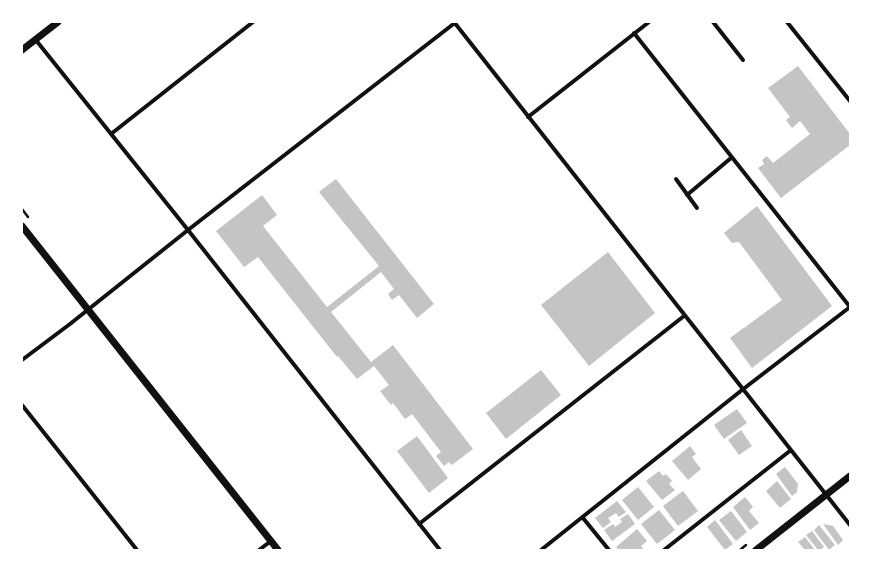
<!DOCTYPE html>
<style>
body{margin:0}
#map{position:relative;width:872px;height:572px;overflow:hidden;background:#fff;font-family:Manrope,sans-serif}
canvas{display:block}
.frame{position:absolute;inset:0;border:23px solid #fff;pointer-events:none}
</style>
<div id="map">
<canvas width="872" height="572"></canvas>
<div class="frame"></div>
</div>
<script>
const ctx = document.querySelector('canvas').getContext('2d');
ctx.lineJoin = 'round';
function paint(path, color) {
  ctx.fillStyle = color;
  ctx.fill(path, 'evenodd');
}
function trace(path, color, width, dash) {
  ctx.strokeStyle = color;
  ctx.lineWidth = width;
  ctx.lineCap = dash ? 'butt' : 'round';
  ctx.setLineDash(dash || []);
  ctx.stroke(path);
}
const building = new Path2D(`
 M798 66 850 134V145L781 198 758 168 764 164 762 160 767 156 773 163 810 134 800 121 792 128 786 120 790 117 768 88Z
 M336 179 434 304 417 318 399 295 392 300 388 294 394 289 381 272 331 312 371 362 393 345 473 449 452 465 449 462 444 466 436 456 441 452 412 414 405 419 393 403 391 405 380 391 389 385 374 366 357 379 338 356 337 357 258 257 244 267 216 231 262 195 277 215 263 226 327 307 379 266 319 192Z
 M757 206 832 306 752 368 730 338 782 300 739 242 732 243 724 233Z
 M608 252 655 313 589 366 541 305Z
 M541 370 561 395 506 439 486 413Z
 M737 409 747 423 724 439 714 425Z
 M741 430 752 446 739 455 728 440Z
 M417 436 448 478 429 493 397 451Z
 M690 446 696 454 692 457 701 469 688 480 672 461Z
 M785 467 798 484 797 492 792 496 776 474Z
 M659 471 663 476 666 474 672 481 669 484 675 490 662 500 646 481Z
 M777 481 791 499 780 508 766 491Z
 M638 487 654 507 638 520 622 500Z
 M683 491 698 511 678 526 663 506Z
 M745 497 753 507 749 511 759 523 750 530 733 507Z
 M617 501 626 512 619 517 616 513 608 518 611 522 603 528 595 518Z
 M659 510 675 530 657 544 641 524Z
 M731 511 747 532 736 541 719 520Z
 M628 514 635 524 612 541 604 530 613 524 615 527 622 522 620 519Z
 M715 520 733 544 725 550 707 527Z
 M823 524 833 526 843 540 838 545Z
 M819 525 835 545 829 550 814 530Z
 M637 529 647 541 641 546 644 550H619L616 547Z
 M812 531 824 547 820 550H818L806 535Z
 M805 537 815 550H805L798 542Z`);
const path = new Path2D(`
 M22 209 28 217
 M740 550 746 545`);
const minor = new Path2D(`
 M454 22 850 525
 M713 22 743 60
 M787 22 850 101
 M634 33 850 307
 M35 39 188 230 440 550
 M528 117 649 22
 M111 134 253 22
 M676 179 697 208
 M687 195 731 158
 M22 360 70 324 188 230 456 22
 M22 405 137 550
 M583 518 609 550
 M419 524 684 316
 M259 550 271 541
 M541 550 742 390 850 307
 M664 550 791 450`);
const tertiary = new Path2D(`
 M22 50 58 22
 M22 226 278 550
 M756 550 850 476`);
paint(building, '#c4c4c4');
trace(path, '#111', 2.5);
trace(minor, '#111', 4);
trace(tertiary, '#111', 7);
</script>
